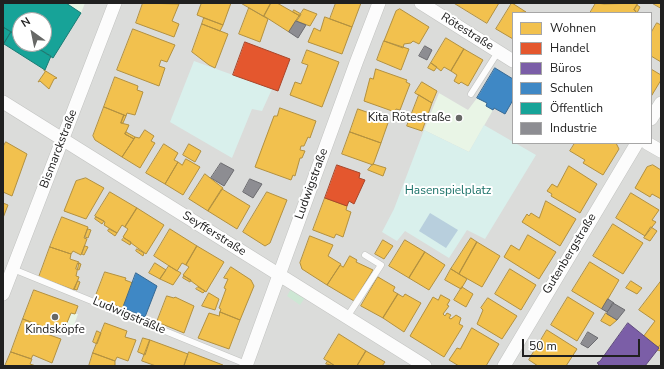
<!DOCTYPE html>
<meta charset="utf-8">
<style>
body{margin:0}
#map{position:relative;width:664px;height:369px;overflow:hidden;background:#ebede9;font-family:"Nunito Sans",sans-serif}
canvas{display:block}
.frame{position:absolute;inset:0;border:4px solid #202020;pointer-events:none}
.legend{position:absolute;left:512px;top:12px;width:140px;height:132px;box-sizing:border-box;background:#fff;border:1px solid #a6a6a6;margin:0;padding:5px 7px;list-style:none;font-size:12px;color:#202020}
.legend li{display:flex;align-items:center;gap:8px;height:20px}
.legend b{width:20px;border:1px solid #a6a6a6}
.north{position:absolute;left:12px;top:12px;width:40px;height:40px;box-sizing:border-box;background:#fff;border:1px solid #a6a6a6;border-radius:50%;rotate:327deg;font-size:11px;font-weight:700;line-height:16px;text-align:center;color:#202020}
.north::after{content:'';display:block;margin:auto;width:14px;height:18px;background:#676866;clip-path:polygon(50% 0,100% 100%,50% 72%,0 100%)}
.scale{position:absolute;left:522px;top:339px;width:118px;height:18px;box-sizing:border-box;border:2px solid #202020;border-top:0;padding-left:5px;font-size:12px;line-height:14px;white-space:nowrap;color:#202020;-webkit-text-stroke:3px #fff;paint-order:stroke}
</style>
<div id="map">
<canvas width="664" height="369"></canvas>
<div class="frame"></div>
<ul class="legend">
<li><b style="height:11px;background:#f2c14e"></b>Wohnen</li>
<li><b style="height:11px;background:#e4572e"></b>Handel</li>
<li><b style="height:11px;background:#7b5ea7"></b>Büros</li>
<li><b style="height:11px;background:#3f88c5"></b>Schulen</li>
<li><b style="height:11px;background:#17a398"></b>Öffentlich</li>
<li><b style="height:11px;background:#8d8d92"></b>Industrie</li>
</ul>
<div class="north">N</div>
<div class="scale">50 m</div>
</div>
<script>
const ctx = document.querySelector('canvas').getContext('2d');
ctx.lineJoin = 'round';
function paint(path, color) {
  ctx.fillStyle = color;
  ctx.fill(path, 'evenodd');
}
function trace(path, color, width, dash) {
  ctx.strokeStyle = color;
  ctx.lineWidth = width;
  ctx.lineCap = dash ? 'butt' : 'round';
  ctx.setLineDash(dash || []);
  ctx.stroke(path);
}
function drawText(font, color, halo, rows, align = 'center') {
  ctx.font = font + ' "Nunito Sans",sans-serif';
  ctx.lineWidth = 4;
  ctx.setLineDash([]);
  ctx.textBaseline = 'middle';
  ctx.strokeStyle = halo;
  ctx.fillStyle = color;
  for (const [text, x, y, turn = 0] of rows) {
    ctx.save();
    ctx.translate(x, y);
    ctx.rotate((+turn || 0) * Math.PI / 180);
    ctx.textAlign = isNaN(turn) ? turn : align;
    if (halo) ctx.strokeText(text, 0, 0);
    ctx.fillText(text, 0, 0);
    ctx.restore();
  }
}
const built = new Path2D(`
 M3 3H661V366H3ZM513 13H651V143H513ZM20 20H44V44H20Z`);
const education = new Path2D(`
 M66 3H85L81 13Z
 M439 93 468 110 477 98 487 103 486 106 493 110 469 152 424 130Z
 M71 313 78 314 70 336 46 328 47 324 64 330Z`);
const grass = new Path2D(`
 M292 287 297 290 295 293 300 296 302 293 306 296 300 305 287 296Z`);
const park = new Path2D(`
 M194 61 272 89 262 111 252 109 232 158 170 122Z
 M484 125 536 155 485 239 467 230 449 258 405 231 397 241 382 232 394 209 424 130 469 152Z`);
const pitch = new Path2D(`
 M430 213 458 230 446 248 419 231Z`);
const homes = new Path2D(`
 M143 3 179 4 172 21 179 24 174 37 136 23Z
 M199 3H231L223 25 197 15 201 4Z
 M241 3H271L264 16Z
 M271 3H277L300 16 289 32 264 16Z
 M336 3H361L352 27 330 19Z
 M454 3H499L487 23Z
 M512 3 526 12 513 13V39L496 29Z
 M596 3 604 4 638 3 634 10 636 11 635 13H590Z
 M652 3H661V8Z
 M637 5 640 7 637 13 634 10Z
 M249 8 268 19 260 42 239 34Z
 M304 9 317 14 310 26 296 21Z
 M400 9 429 27 419 44 413 41 411 43 404 44 403 48 384 41 396 11Z
 M294 10 301 14 300 16 293 12Z
 M325 17 352 27 342 54 308 42 314 28 320 31Z
 M204 18 223 25 220 31 202 24Z
 M657 23 661 25V62L651 56V33Z
 M202 24 228 34 215 68 209 65 192 52Z
 M133 29 175 45 167 62 161 60 159 66 165 68 159 86 117 70Z
 M446 38 464 49 451 71 444 67 441 71 431 63Z
 M384 41 409 49 401 70 377 60Z
 M464 49 483 60 468 86 461 82 459 84 454 81 457 75 451 71Z
 M307 50 339 62 322 107 290 95 295 82 301 84 308 65 302 63Z
 M431 63 437 67 434 71 428 68Z
 M376 69 407 80 406 82 410 84 400 110 396 109 395 112 364 101 370 78 373 79Z
 M651 69 661 75V80L652 95Z
 M44 70 57 78 54 79 49 89 40 81 38 82 45 72Z
 M115 77 138 86 137 90 143 92 135 115 127 113 126 116 104 107Z
 M422 82 437 91 432 103 415 93Z
 M419 95 432 103 422 131 407 126Z
 M104 107 124 115 121 123 129 125 125 134 134 139 122 157 95 140 93 136Z
 M280 108 316 121 310 138 308 137 304 146H301L300 150 305 151 302 158H300L295 176 293 175 291 180 255 167 274 116H277Z
 M358 109 389 120 381 143 350 132Z
 M124 115 126 116 123 123H121Z
 M145 130 154 136 151 141 155 143 140 168 122 157 135 137 139 138Z
 M126 132 135 137 134 139 125 134Z
 M350 132 381 143 373 165 342 154Z
 M6 142 27 154 12 196 3 192V147Z
 M575 143H616L619 149 603 175 583 163 585 160 570 151Z
 M164 144 178 153 174 160 178 162 165 184 146 173Z
 M189 144 201 151 195 162 183 155Z
 M186 159 200 167 183 195 165 184 178 162 182 165Z
 M373 164 386 168 383 176 368 170Z
 M653 165 661 170V199L652 194 650 197 635 188 647 167Z
 M569 166 597 184 580 213 551 196 552 194 547 191 552 184 557 187Z
 M205 174 223 188 208 211 189 199Z
 M86 178 104 188 86 219 64 211 76 181Z
 M222 189 250 206 237 229 208 211Z
 M110 192 137 208 125 227 122 225 117 233 104 225 105 222 95 216Z
 M267 192 287 200 270 243 265 246 243 232Z
 M631 193 659 210 652 220 656 222 645 236 616 218Z
 M325 198 347 206 346 210 351 212 343 237 336 234 334 238 313 230Z
 M546 201 576 219 560 246 522 222 527 214 529 216 531 213 539 218Z
 M3 203 8 205 3 218Z
 M137 208 164 225 146 254 123 237 128 229 125 227Z
 M62 217 88 227 84 238 87 239 81 255 73 251 71 254 50 247Z
 M96 217 104 221 102 224 95 219Z
 M613 224 643 243 623 274 593 256Z
 M651 227 657 231 650 241 644 238Z
 M88 229 91 230 88 238 85 237Z
 M109 229 117 233 115 236 108 231Z
 M170 229 197 246 186 265 182 263 177 271 154 256Z
 M528 235 556 252 539 279 504 257 511 245 519 250Z
 M310 236 333 245 328 256 341 264 327 285 302 269 300 263Z
 M124 238 131 242 130 245 122 240Z
 M471 238 477 242 459 274 451 269Z
 M383 240 393 246 384 259 375 254Z
 M405 240 425 252 409 278 389 266Z
 M477 242 500 256 482 287 459 274Z
 M85 246 88 247 84 255 82 254Z
 M197 246 224 262 206 292 183 275 189 267 186 265Z
 M50 247 71 254 70 259 79 262 76 276 79 277 74 290 39 277Z
 M137 249 144 253 143 256 136 251Z
 M425 252 445 265 429 290 409 278Z
 M350 256 357 260 356 262 373 270 354 301 327 285 340 265 343 267Z
 M590 262 619 280 602 309 572 291Z
 M78 263 81 264 79 270 76 269Z
 M155 263 166 270 160 279 149 273Z
 M169 266 181 273 173 285 160 279Z
 M231 267 251 280 254 286 240 320 220 312 221 309 219 308 226 289 224 288 228 279 224 278Z
 M451 269 467 279 461 289 445 280Z
 M510 269 536 285 521 310 495 294Z
 M105 272 126 278 125 280 133 283 123 308 95 298Z
 M184 276 191 280 190 282 183 278Z
 M378 277 395 287 393 291 398 294 383 318 361 306Z
 M78 281 80 282 77 290 74 289Z
 M631 281 642 288 637 294 626 288Z
 M661 281V344L658 347 643 337 655 321 639 310Z
 M198 287 205 291 203 293 196 289Z
 M462 287 473 294 466 307 454 300Z
 M34 290 78 306 75 314 71 313 64 330 47 324 46 328 23 319Z
 M209 293 219 299 215 310 202 306Z
 M398 294 403 297 405 294 421 303 404 332 383 318Z
 M441 295 450 300 447 305 449 306 443 314 445 316 447 313 451 315 449 318 451 319 456 315 461 318 459 324 463 326 444 357 410 336 433 297 438 300Z
 M167 296 174 298 175 297 194 306 184 333 157 322Z
 M568 297 594 313 577 341 551 325Z
 M488 298 517 316 502 339 477 324 483 310 481 308Z
 M220 312 240 320 229 349 198 338 209 313 219 316Z
 M606 313 617 320 610 326 601 321Z
 M23 319 46 328 44 333 61 339 52 363 33 355 31 359 11 352Z
 M105 323 127 331 125 337 136 340 128 361 117 357 115 361 93 353Z
 M472 328 499 344 486 366H459L449 360 457 348 460 349Z
 M547 330 577 349 566 366H538L529 360Z
 M97 331 101 333 97 344 93 342Z
 M339 334 366 351 357 366H335L324 359Z
 M143 338 150 340 145 355 138 352Z
 M150 340 188 354 184 366H156L142 361Z
 M661 344V351L657 350Z
 M366 351 385 362 382 366H357Z
 M11 352 32 359 30 364 36 366H5Z
 M189 352 223 365V366H184Z
 M93 353 115 361V366H89Z
 M328 361 335 366 326 364Z`);
const shops = new Path2D(`
 M245 42 290 59 278 91 233 75Z
 M337 165 360 173 359 178 365 180 354 204 349 201 347 206 325 198Z`);
const offices = new Path2D(`
 M628 323 659 348 645 366H597L599 364 597 363 600 361Z`);
const schools = new Path2D(`
 M495 68 513 79V100L505 114 494 108 493 110 486 106 487 103 477 98Z
 M136 273 157 286 145 317 123 308Z`);
const public = new Path2D(`
 M3 3H66L81 13 53 58 31 44H44V20H20V37L3 27Z
 M3 27 11 32 3 45Z
 M11 32 20 37V44H31L51 56 45 70 4 44Z`);
const industry = new Path2D(`
 M296 21 306 25 298 38 289 32Z
 M425 46 432 50 427 60 419 56Z
 M221 163 234 170 224 186 211 178Z
 M250 179 262 184 253 198 243 192Z
 M608 299 614 303 607 312 602 309Z
 M613 303 625 310 617 320 607 314Z
 M588 332 598 338 588 348 581 344Z`);
const service = new Path2D(`
 M471 94 498 52
 M13 269 246 364
 M347 317 381 265 365 255`);
const minor = new Path2D(`
 M421 3 513 61
 M3 102 425 366
 M651 119 661 103
 M647 143 661 151
 M3 294 115 3
 M246 366 356 63 379 3
 M504 366 637 143`);
const markers = [
 [459,118,4,"#676866"],
 [55,317,4,"#676866"]
];
const streetNames = [
 ["Rötestraße",467,32,32],
 ["Bismarckstraße",59,149,-69],
 ["Ludwigstraße",312,184,-70],
 ["Seyfferstraße",214,234,32],
 ["Gutenbergstraße",570,254,-59],
 ["Ludwigsträßle",129,316,23]
];
const poiNames = [
 ["Kita Rötestraße",451,118],
 ["Kindsköpfe",55,330,"center"]
];
const parkNames = [
 ["Hasenspielplatz",448,191]
];
paint(built, '#dbdcda');
paint(education, '#e9f5e6');
paint(grass, '#cde7d4');
paint(park, '#d9f0ec');
paint(pitch, '#b8cfdd');
paint(homes, '#f2c14e');
trace(homes, '#b39140', 1);
paint(shops, '#e4572e');
trace(shops, '#a9462a', 1);
paint(offices, '#7b5ea7');
trace(offices, '#604b7e', 1);
paint(schools, '#3f88c5');
trace(schools, '#366994', 1);
paint(public, '#17a398');
trace(public, '#1a7c74', 1);
paint(industry, '#8d8d92');
trace(industry, '#6c6c70', 1);
trace(service, '#c2c3c1', 7);
trace(minor, '#c2c3c1', 14);
trace(service, '#fcfcfc', 6);
trace(minor, '#fcfcfc', 13);
for (const [x, y, r, color] of markers) {
  const dot = new Path2D();
  dot.arc(x, y, r, 0, 2 * Math.PI);
  ctx.fillStyle = color;
  ctx.fill(dot);
  trace(dot, '#fff', 1.5);
}
drawText('12px', '#202020', '#fff', streetNames);
drawText('12px', '#202020', '#fff', poiNames, 'right');
drawText('12px', '#1a7168', '#fff', parkNames);
</script>
